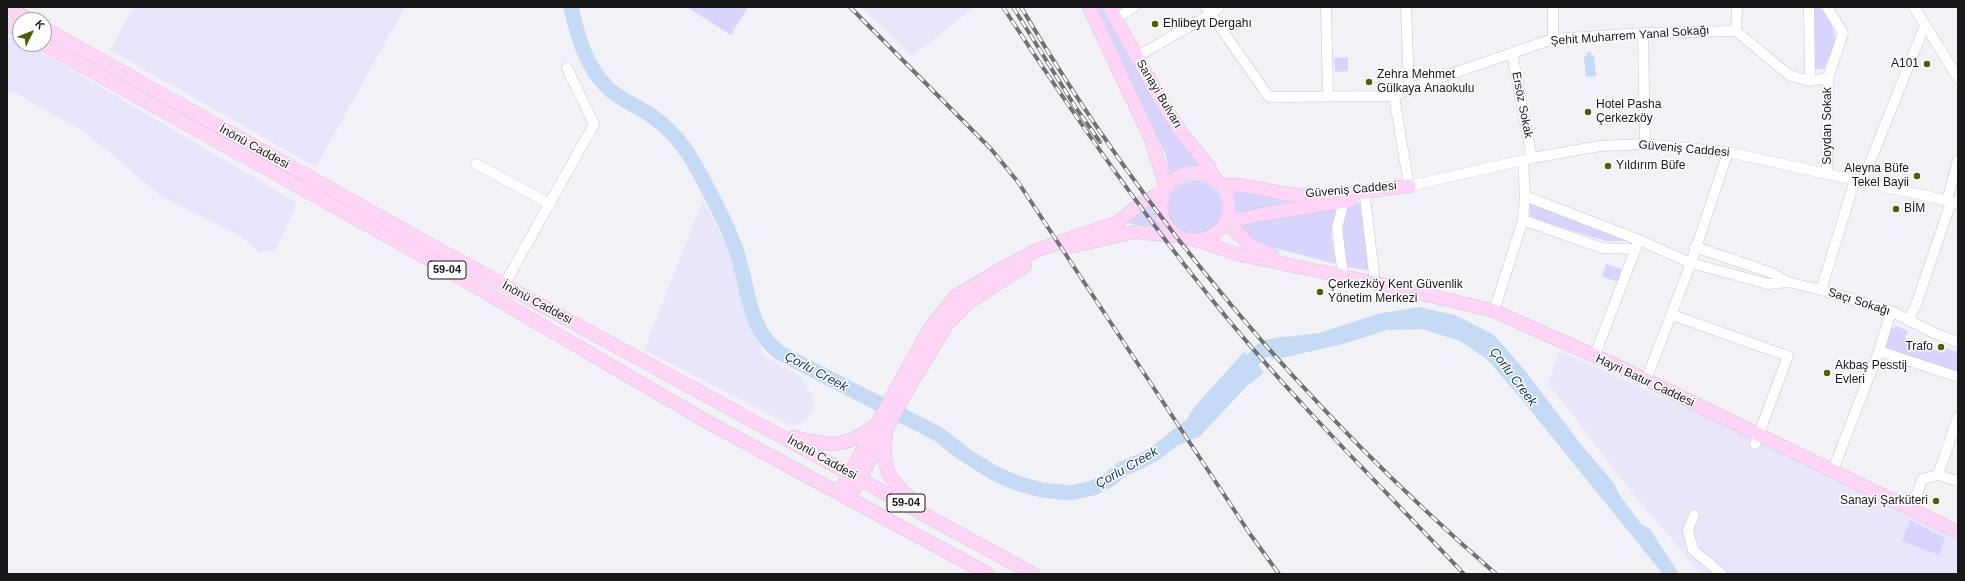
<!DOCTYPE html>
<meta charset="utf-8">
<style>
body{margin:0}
#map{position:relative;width:1965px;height:581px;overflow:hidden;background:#f2f1f5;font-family:Arial,sans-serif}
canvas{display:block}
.frame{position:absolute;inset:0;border:8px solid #171718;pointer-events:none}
.north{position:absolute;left:12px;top:12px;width:40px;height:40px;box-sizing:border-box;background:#fff;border:1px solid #a2a2a3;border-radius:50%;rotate:47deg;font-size:11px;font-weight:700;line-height:16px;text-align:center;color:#171718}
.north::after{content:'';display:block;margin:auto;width:14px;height:18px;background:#4f6005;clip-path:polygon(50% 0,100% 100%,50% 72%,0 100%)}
</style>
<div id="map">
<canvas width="1965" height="581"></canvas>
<div class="frame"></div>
<div class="north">K</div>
</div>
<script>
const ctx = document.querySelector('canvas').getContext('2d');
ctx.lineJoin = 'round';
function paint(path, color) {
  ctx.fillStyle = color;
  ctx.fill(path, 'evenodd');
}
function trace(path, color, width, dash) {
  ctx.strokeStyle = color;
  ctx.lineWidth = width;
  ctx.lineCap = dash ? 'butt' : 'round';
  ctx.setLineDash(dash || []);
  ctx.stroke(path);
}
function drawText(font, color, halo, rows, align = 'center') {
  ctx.font = font + ' Arial,sans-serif';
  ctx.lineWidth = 3;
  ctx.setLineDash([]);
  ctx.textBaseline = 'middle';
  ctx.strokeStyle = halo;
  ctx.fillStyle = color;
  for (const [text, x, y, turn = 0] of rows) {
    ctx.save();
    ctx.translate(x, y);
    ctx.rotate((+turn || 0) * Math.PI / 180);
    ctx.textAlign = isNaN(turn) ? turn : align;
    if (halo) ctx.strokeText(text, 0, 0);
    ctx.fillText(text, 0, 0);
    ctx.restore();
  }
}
const commercial = new Path2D(`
 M134 7H405L316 167 110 50Z
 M14 36 20 39V44H28L297 203 276 250 259 252 239 235 161 196 86 133 14 92 7 94V37Z`);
const industrial = new Path2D(`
 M861 7H975L912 56Z
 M703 200 751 292 756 337 764 356 800 376 812 395 814 403 812 411 805 421 793 426 644 350Z
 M1560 351 1772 446 1958 540V574H1701L1627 486 1548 383Z`);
const green = new Path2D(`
 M687 7H748L731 35Z
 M1097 7H1105L1205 169C1190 162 1182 165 1169 175L1166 156Z
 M1813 7H1820C1841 39 1838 34 1824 69H1815Z
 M1348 57V71L1335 72 1334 58Z
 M1168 207a27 27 0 1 1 54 0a27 27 0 1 1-54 0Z
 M1232 186 1295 203 1235 215V195Z
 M1154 200 1155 217 1161 230 1128 223Z
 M1361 203 1371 271 1348 267C1343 240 1338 231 1349 205Z
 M1531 204 1541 206 1630 241H1606L1536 220 1530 216 1529 207Z
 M1336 207 1331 235 1336 264 1256 243 1241 228 1243 224Z
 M1606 264 1623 269 1619 282 1602 277Z
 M1897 326 1908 331 1905 338 1944 353 1946 348 1958 352V374L1884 347 1891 329Z
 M1910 520 1945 538 1939 555 1902 541Z`);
const water = new Path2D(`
 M1587 52H1591V55H1594L1596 76 1586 77 1584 56H1587Z
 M1419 307 1455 315 1494 335 1527 373 1583 447 1613 482 1621 497 1642 525 1649 528 1679 574H1663L1527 406 1487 359 1460 341 1422 329 1387 330 1343 344 1273 360 1265 352 1262 342 1263 340 1319 333 1377 314Z
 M1244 352 1257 363 1264 373 1248 385 1199 437 1176 446 1173 445 1171 439 1176 437 1195 406Z`);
const river = new Path2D(`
 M571 7C578 38 586 68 610 90 622 100 636 106 649 114 668 127 684 145 695 165 710 192 724 218 735 247 749 284 746 328 780 353L938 434 965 455 994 473 1017 483 1042 490 1070 493 1093 488 1109 480 1122 469 1141 461 1156 453 1187 428
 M1240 374 1261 351 1283 344`);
const minor = new Path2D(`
 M1206 7 1269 97 1394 96 1416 86 1553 39 1643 33 1736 31
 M1326 7 1328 97
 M1406 7 1409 90
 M1809 7 1810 81
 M1914 7 1958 78
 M1115 19 1134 7
 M1736 31 1789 75 1810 81 1828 78 1843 33 1827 7
 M1736 31 1737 7
 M1643 33 1645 144
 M1553 39V7
 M1512 53 1532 158
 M1136 57 1211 14 1219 7
 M1394 96 1409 186 1532 158 1600 146 1645 144 1728 152 1958 203
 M476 164 550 204
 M1827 174 1828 78
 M1855 180 1821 290 1891 311 1936 334 1958 342
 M1862 182 1925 25
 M1525 196 1639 240 1691 263 1768 284 1788 282 1821 290
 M1365 197 1375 283
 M1947 201 1958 160
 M1523 220 1602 248 1636 249
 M1695 247 1772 273 1788 282
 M1343 276 1337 228 1344 201
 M504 285 594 124 567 68
 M1494 311 1523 220 1525 196 1523 160
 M1672 315 1788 356 1755 444
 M1908 321 1916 305 1951 202
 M1879 351 1958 377
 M1594 357 1639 240
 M1646 380 1691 263 1728 152
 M1833 470 1879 351 1891 311
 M1938 475 1958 417
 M1912 509 1922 479 1938 475 1958 481
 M1694 515 1688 530 1693 550 1722 574`);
const major = new Path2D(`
 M8 7 30 20
 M1089 7 1151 139 1166 188
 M1109 7 1164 106 1181 132 1209 167 1214 178
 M7 24 20 31
 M44 28 429 244 1033 574
 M43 44 423 256 704 420 988 574
 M1161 206a34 34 0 1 1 68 0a34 34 0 1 1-68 0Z
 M1222 186C1245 182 1267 192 1289 194 1328 199 1370 190 1409 186
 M1227 218 1241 219 1258 215 1351 200
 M1226 221 1250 245 1272 255
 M1199 241 1237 254 1390 286 1494 311 1622 368 1958 532
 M1068 247 1135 232 1178 236
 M886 434C882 470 887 479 914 501
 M794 437C829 445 841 450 873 427
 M839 493 930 328 956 296 996 272 1037 250 1117 223 1143 202 1165 191
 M849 499 909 387 948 323 968 303 1025 266`);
const rail = new Path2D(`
 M850 7 991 149 1018 182 1250 534 1279 574
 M1003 7C1072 113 1142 214 1222 312 1297 404 1383 488 1464 574
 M1013 7 1076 108 1100 142
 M1021 7C1148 223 1307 410 1496 574`);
const markers = [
 [1155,24,4,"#4f6005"],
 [1927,64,4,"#4f6005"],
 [1369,82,4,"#4f6005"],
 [1588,112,4,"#4f6005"],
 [1608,166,4,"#4f6005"],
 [1917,176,4,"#4f6005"],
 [1896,209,4,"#4f6005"],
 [1320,292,4,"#4f6005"],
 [1941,347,4,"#4f6005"],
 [1827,373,4,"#4f6005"],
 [1936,501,4,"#4f6005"]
];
const shields = [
 [447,270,38],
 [906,503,38]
];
const shieldNames = [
 ["59-04",447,270],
 ["59-04",906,503]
];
const poiNames = [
 ["Ehlibeyt Dergahı",1163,24],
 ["A101",1919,64,"right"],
 ["Zehra Mehmet",1377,75],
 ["Gülkaya Anaokulu",1377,89],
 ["Hotel Pasha",1596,105],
 ["Çerkezköy",1596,119],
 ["Yıldırım Büfe",1616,166],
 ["Aleyna Büfe",1909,169,"right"],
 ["Tekel Bayii",1909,183,"right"],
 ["BİM",1904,209],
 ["Çerkezköy Kent Güvenlik",1328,285],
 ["Yönetim Merkezi",1328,299],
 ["Trafo",1933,347,"right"],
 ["Akbaş Pesstij",1835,366],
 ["Evleri",1835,380],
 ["Sanayi Şarküteri",1928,501,"right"]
];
const streetNames = [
 ["Şehit Muharrem Yanal Sokağı",1630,36,-4],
 ["Sanayi Bulvarı",1159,94,59],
 ["Ersöz Sokak",1522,105,79],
 ["Soydan Sokak",1828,126,-90],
 ["İnönü Caddesi",254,147,29],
 ["Güveniş Caddesi",1684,149,5],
 ["Güveniş Caddesi",1351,190,-5],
 ["Saçı Sokağı",1859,302,18],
 ["İnönü Caddesi",537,303,28],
 ["Hayri Batur Caddesi",1645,381,25],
 ["İnönü Caddesi",822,458,29]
];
const waterNames = [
 ["Çorlu Creek",816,372,28],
 ["Çorlu Creek",1513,377,53],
 ["Çorlu Creek",1127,468,-30]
];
paint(commercial, '#e7e5fb');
paint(industrial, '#e9e5fb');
paint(green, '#d7d5fe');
paint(water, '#c5daf4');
trace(river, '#c5daf4', 15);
trace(minor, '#c8c8cb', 11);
trace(major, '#ccc', 14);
trace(minor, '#fff', 10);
trace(major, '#ffd5f7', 13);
trace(rail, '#717073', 4);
trace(rail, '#fff', 2.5, [8]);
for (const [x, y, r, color] of markers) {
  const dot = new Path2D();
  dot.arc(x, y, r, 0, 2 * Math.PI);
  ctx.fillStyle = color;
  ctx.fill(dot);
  trace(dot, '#fff', 1.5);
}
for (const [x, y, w] of shields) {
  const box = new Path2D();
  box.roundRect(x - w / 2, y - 9, w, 18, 3);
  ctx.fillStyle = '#fff';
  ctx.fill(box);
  trace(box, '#171718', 1);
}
drawText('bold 11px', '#171718', null, shieldNames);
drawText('12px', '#171718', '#fff', poiNames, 'left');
drawText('12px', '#171718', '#fff', streetNames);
drawText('italic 13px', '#13375e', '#fff', waterNames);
</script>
